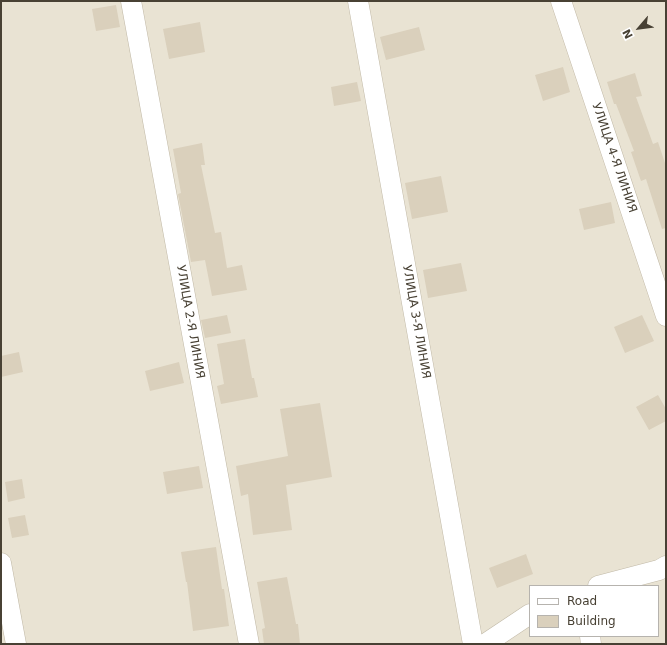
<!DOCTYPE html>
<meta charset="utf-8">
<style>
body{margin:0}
#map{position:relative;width:667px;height:645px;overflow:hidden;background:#f4f1e5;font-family:"DejaVu Sans",sans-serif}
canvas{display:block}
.frame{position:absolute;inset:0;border:2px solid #484134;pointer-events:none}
.legend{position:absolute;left:529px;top:585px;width:130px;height:52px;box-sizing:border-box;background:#fff;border:1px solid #b6b3ae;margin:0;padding:5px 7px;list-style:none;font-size:12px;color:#484134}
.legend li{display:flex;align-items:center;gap:8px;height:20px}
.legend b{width:20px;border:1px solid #b6b3ae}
.north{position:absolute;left:619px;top:8px;width:40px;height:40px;-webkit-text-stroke:3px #fff;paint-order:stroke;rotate:242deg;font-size:11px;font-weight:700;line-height:16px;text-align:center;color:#484134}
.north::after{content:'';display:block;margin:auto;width:14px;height:18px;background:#484134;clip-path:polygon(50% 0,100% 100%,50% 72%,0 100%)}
</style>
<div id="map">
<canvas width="667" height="645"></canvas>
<div class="frame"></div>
<ul class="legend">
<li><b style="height:5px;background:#fff"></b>Road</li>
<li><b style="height:11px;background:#dad0bc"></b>Building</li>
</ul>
<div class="north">N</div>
</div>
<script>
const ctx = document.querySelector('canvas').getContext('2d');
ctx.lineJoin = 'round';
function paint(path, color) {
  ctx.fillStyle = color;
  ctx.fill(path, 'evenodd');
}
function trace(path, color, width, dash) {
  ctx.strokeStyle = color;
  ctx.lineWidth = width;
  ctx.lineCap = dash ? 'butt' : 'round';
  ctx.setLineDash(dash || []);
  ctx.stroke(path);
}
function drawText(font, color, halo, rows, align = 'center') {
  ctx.font = font + ' "DejaVu Sans",sans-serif';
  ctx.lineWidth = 3.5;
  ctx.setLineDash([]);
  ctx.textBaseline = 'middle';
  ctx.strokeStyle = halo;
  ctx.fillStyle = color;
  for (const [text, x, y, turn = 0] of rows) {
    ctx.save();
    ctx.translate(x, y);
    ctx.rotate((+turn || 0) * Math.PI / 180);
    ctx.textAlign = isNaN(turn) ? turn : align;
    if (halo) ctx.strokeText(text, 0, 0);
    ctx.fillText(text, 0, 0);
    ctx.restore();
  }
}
const residential = new Path2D(`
 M1 1H666V644H1ZM530 586H658V636H530Z`);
const building = new Path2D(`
 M116 5 120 27 96 31 92 9Z
 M200 22 205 52 169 59 163 29Z
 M419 27 425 50 386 60 380 37Z
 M563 67 570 92 543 101 535 75Z
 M635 73 642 96 636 97 653 144 658 142 666 166V228L662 229 646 179 641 181 631 152 634 151 616 104H614L607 82Z
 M357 82 361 101 334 106 331 87Z
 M202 143 205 165H201L215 233 221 232 227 268 242 265 247 290 212 296 205 260 191 262 178 194 181 193 173 149Z
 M441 176 448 212 412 219 405 183Z
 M611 202 615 223 584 230 579 209Z
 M461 263 467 291 428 298 423 270Z
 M227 315 231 333 205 338 201 320Z
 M642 315 654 341 625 353 614 327Z
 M245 339 252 378H254L258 397 221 404 217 386 224 384 217 344Z
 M19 352 23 372 1 377V356Z
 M179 362 184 383 150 391 145 371Z
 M658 395 666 409V421L649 430 636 407Z
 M320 403 332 477 286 485 292 530 253 535 248 494 241 496 236 466 288 456 280 409Z
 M199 466 203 488 167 494 163 472Z
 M22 479 25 498 8 502 5 482Z
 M25 515 29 535 12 538 8 518Z
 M216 547 222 589H224L229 626 193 631 187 582H186L181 552Z
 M526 554 533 574 497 588 489 568Z
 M287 577 296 624H298L300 644H264L262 629 265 628 257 582Z`);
const street = new Path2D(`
 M131 1 249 644
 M358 1 473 644
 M561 1 666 316
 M1 563 16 644
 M598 586 659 570 666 566
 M590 636 591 644
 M485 644 530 614`);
const streetNames = [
 ["УЛИЦА 4-Я ЛИНИЯ",614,158,71],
 ["УЛИЦА 2-Я ЛИНИЯ",190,322,80],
 ["УЛИЦА 3-Я ЛИНИЯ",416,322,80]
];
paint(residential, '#e9e3d3');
paint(building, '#dad0bc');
trace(street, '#c1b9a7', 21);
trace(street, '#fff', 20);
drawText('12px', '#484134', '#fff', streetNames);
</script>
